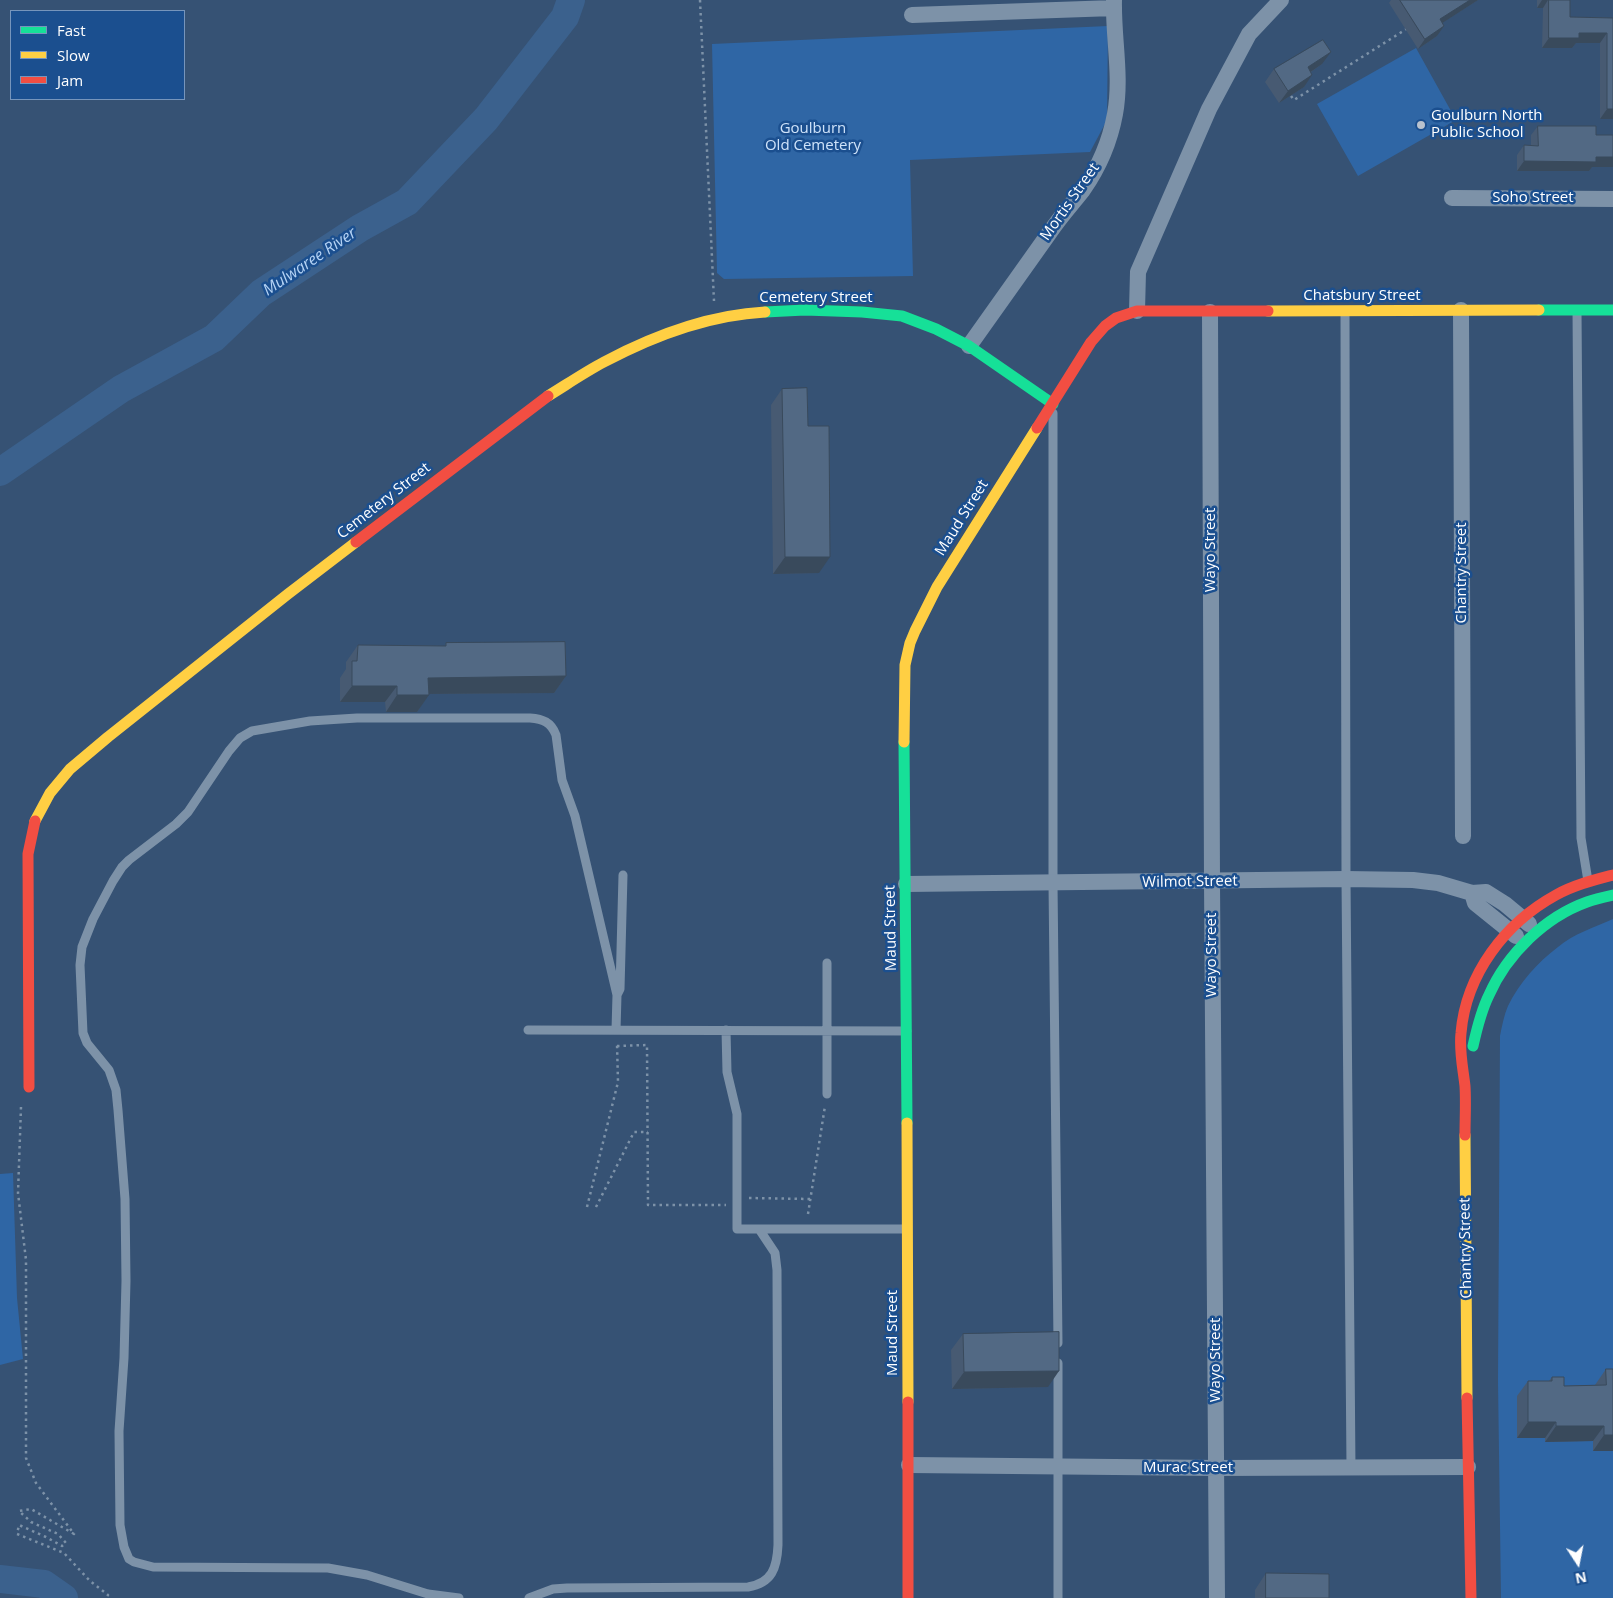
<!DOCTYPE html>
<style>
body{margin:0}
#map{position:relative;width:1613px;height:1598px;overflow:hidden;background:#365274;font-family:"Open Sans",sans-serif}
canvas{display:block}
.legend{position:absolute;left:10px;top:10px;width:175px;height:90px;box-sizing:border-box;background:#1b4f8f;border:1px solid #7695bc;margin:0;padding:6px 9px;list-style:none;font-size:15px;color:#fff}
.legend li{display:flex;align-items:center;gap:10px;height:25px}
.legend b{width:25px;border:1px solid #7695bc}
.north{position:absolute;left:1553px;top:1538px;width:50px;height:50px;-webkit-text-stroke:4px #1b4f8f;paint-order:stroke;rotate:169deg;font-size:14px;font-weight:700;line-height:20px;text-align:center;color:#fff}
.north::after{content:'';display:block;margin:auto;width:18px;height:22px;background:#fff;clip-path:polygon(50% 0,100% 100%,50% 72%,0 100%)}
</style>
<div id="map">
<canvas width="1613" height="1598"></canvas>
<ul class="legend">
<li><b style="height:6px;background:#16e098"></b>Fast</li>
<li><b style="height:6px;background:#ffcf43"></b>Slow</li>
<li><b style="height:6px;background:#f24e42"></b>Jam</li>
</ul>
<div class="north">N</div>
</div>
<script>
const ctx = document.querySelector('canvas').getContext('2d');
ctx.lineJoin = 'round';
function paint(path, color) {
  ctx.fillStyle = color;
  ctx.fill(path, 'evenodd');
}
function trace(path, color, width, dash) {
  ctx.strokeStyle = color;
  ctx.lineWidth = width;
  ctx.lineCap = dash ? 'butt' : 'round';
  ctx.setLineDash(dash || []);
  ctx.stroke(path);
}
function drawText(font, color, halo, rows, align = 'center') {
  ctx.font = font + ' "Open Sans",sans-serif';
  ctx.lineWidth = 5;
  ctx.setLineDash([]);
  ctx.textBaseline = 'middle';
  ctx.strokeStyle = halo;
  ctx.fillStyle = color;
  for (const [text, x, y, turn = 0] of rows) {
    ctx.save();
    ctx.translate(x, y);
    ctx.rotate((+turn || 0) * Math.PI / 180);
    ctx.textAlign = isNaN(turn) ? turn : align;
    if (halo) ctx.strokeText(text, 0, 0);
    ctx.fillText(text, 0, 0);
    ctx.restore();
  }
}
const green = new Path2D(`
 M1108 26 1107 120 1090 152 910 160 913 276 724 279 717 273 712 44Z
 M1416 48 1456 120 1358 176 1317 104Z
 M1613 919V1598H1501L1498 1381 1500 1036C1502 1026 1504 1015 1508 1006 1519 983 1538 962 1558 947 1573 934 1595 927 1613 919Z
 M13 1173 17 1298 23 1359 0 1365V1174Z`);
const river = new Path2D(`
 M0 472 121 389 214 338 261 293 360 228 407 202 486 119 565 17 571 0
 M0 1579 44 1584 64 1598`);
const path = new Path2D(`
 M700 0 714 301
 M1291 96 1294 100 1408 28
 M617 1046 647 1045 648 1205H726
 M21 1107 18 1193 26 1260V1458L36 1483 74 1534 31 1509 19 1511 31 1522 58 1534 66 1543 62 1546 46 1537 19 1525 17 1534 64 1553 90 1581 108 1595 106 1598
 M749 1198 810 1199
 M587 1207 618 1082 617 1044
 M596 1207 634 1132H648
 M808 1214 825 1106`);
const lane = new Path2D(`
 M1577 310 1581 838 1588 881
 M1345 311 1346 879 1351 1467
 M1053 413V883L1058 1343
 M528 1030 907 1031
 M616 1030 617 995 620 989 623 875
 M726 1030 727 1072 737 1114V1229H907
 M827 1094V963
 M1058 1363V1598
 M459 1598 428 1594 367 1575 328 1568 153 1567 134 1562 129 1559 124 1547 120 1525 119 1431 124 1358 126 1281 125 1199 118 1110 116 1090 109 1070 87 1043 83 1033 80 965 82 947 93 919 113 881 122 867 129 860 176 824 188 812 229 751 240 738 252 731 310 721 357 718H530C543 719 551 722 556 735L562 780 575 816 617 995
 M529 1598 553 1589 567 1588 748 1587C772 1583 777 1568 778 1545L777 1270 775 1253 759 1229`);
const street = new Path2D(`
 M912 15 1114 8
 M1452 198 1613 199
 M1461 310 1463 836
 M1137 311 1138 272 1209 109 1249 34 1281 0
 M1210 312 1212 882 1217 1598
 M969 346C996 308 1023 270 1050 232 1060 217 1072 204 1083 190 1099 167 1110 141 1115 114 1122 76 1113 38 1114 0
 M906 884 1346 879 1413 880 1438 883 1472 893 1486 892 1505 904 1529 924
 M1472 893 1475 903 1516 936
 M909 1465 1217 1468 1468 1467`);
const fast = new Path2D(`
 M1539 310H1613
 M765 312 805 310 862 312 902 316 936 329 969 346 1053 404
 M904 742 907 1123
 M1473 1046C1477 1028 1481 1011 1489 995 1507 954 1545 917 1587 902 1595 899 1604 897 1613 895`);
const slow = new Path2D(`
 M1268 311 1539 310
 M548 396C566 385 585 372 604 362 653 336 709 315 765 312
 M904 742 905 665 910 643 915 631 937 587 1037 428
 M35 821 50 793 70 769 108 737 288 594 356 542
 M907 1123 908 1402
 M1465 1135 1467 1398`);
const jam = new Path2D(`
 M1037 428 1091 342 1105 326 1116 318 1137 311H1268
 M356 542 548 396
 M29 1087 28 854 35 821
 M1465 1135C1465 1119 1466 1102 1465 1086 1463 1068 1459 1051 1461 1033 1466 974 1505 923 1556 895 1574 885 1594 880 1613 875
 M1467 1398 1471 1598
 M908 1402V1598`);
const wall = new Path2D(`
 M1391 0H1478L1442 23 1437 36 1418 49 1389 3Z
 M1537 0H1570V17L1613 18V119H1600V43H1576L1572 48H1542L1543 8H1537Z
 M1322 64 1311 72 1304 87 1279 103 1265 82 1274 69Z
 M1538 126 1596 135H1613V167H1592L1589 171H1517V155L1524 145H1531V135Z
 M782 389 808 426 819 573 773 574 771 405Z
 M446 643 566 676 554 693 429 694 417 712H386L385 702H340V678L346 669V662L358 645 445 646Z
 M963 1334 1048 1387 952 1389 951 1350Z
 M1606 1369H1613V1451H1593V1441L1545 1442V1438H1517V1396L1528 1381H1549L1552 1377 1564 1386 1595 1385Z
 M1266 1573 1329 1598H1255V1590Z`);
const shadedWall = new Path2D(`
 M1470 0H1478L1433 29 1440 19Z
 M1542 0H1548L1543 8H1537Z
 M1444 26 1437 36 1418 49 1425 39Z
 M1579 33H1607L1600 43H1576L1572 48H1542L1549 38Z
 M1331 52 1322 64 1299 80 1308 67Z
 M1312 75 1304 87 1279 103 1288 91Z
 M1607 109H1613V119H1600Z
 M1596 157H1613V167H1592L1589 171H1517L1524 161Z
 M785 557H830L819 573 773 574Z
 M566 676 554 693 417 694 428 678Z
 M352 686H397L385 702H340Z
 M397 695H429L417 712H386Z
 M1059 1371 1048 1387 952 1389 964 1372Z
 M1528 1422H1556L1545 1438H1517Z
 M1556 1426H1604L1593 1441 1545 1442Z
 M1604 1435H1613V1451H1593Z`);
const building = new Path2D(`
 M1400 0H1470L1440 19 1444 26 1425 39Z
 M1549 0H1570V17L1613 18V109H1607V33H1579V38H1549Z
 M1323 40 1331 52 1308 67 1312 75 1288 91 1274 69Z
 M1538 126H1596V135H1613V157H1596V162L1524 161V145L1538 146Z
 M807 388 808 426H829L830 557H785L782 389Z
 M565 642 566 676 428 678 429 695H397V686H352V661H357L358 645 446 646V643Z
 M1059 1332V1371L964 1372 963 1334Z
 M1606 1369H1613V1435H1604V1426H1556V1422H1528V1381H1552V1377H1564V1386L1606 1385Z
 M1266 1573 1329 1574V1598H1266Z`);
const markers = [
 [1421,125,5,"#b9c2ce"]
];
const poiNames = [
 ["Goulburn North",1431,116],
 ["Public School",1431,133]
];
const parkNames = [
 ["Goulburn",813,129],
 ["Old Cemetery",813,146]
];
const streetNames = [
 ["Soho Street",1533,198],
 ["Mortis Street",1070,202,-55],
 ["Chatsbury Street",1362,296],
 ["Cemetery Street",816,298],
 ["Cemetery Street",384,501,-38],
 ["Maud Street",962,518,-58],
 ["Wayo Street",1211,550,-90],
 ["Chantry Street",1462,573,-90],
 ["Wilmot Street",1190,882,-1],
 ["Maud Street",891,928,-91],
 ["Wayo Street",1212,955,-90],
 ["Chantry Street",1466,1248,-91],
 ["Maud Street",893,1333,-90],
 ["Wayo Street",1216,1360,-90],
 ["Murac Street",1188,1468]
];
const waterNames = [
 ["Mulwaree River",310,262,-34]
];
paint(green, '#2f66a5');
trace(river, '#3b618d', 28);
trace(path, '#7d92a8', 2.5, [2.5, 4]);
trace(lane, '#7d92a8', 9);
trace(street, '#7d92a8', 16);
trace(fast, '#16e098', 11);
trace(slow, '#ffcf43', 11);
trace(jam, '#f24e42', 11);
paint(wall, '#475a72');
paint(shadedWall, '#394a5c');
paint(building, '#526984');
trace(building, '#394a5c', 1);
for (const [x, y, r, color] of markers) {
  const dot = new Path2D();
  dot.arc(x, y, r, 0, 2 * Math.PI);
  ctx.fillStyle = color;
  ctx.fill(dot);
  trace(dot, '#1b4f8f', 2);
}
drawText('15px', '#fff', '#1b4f8f', poiNames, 'left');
drawText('15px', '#cfe3fa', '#1b4f8f', parkNames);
drawText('15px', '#fff', '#1b4f8f', streetNames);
drawText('italic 16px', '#b5d3f5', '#1b4f8f', waterNames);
</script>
